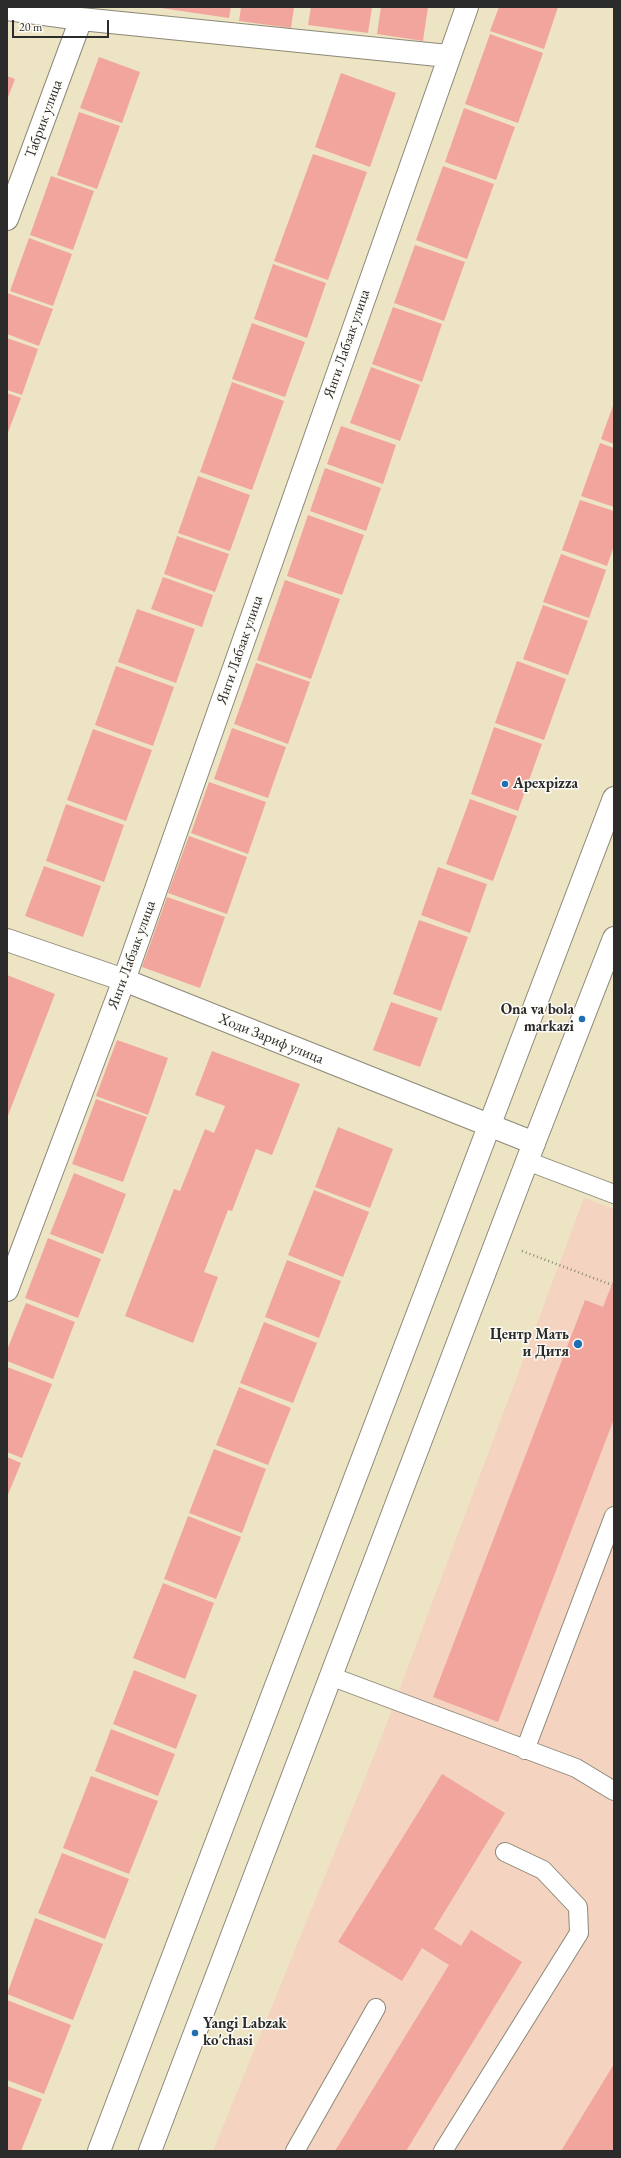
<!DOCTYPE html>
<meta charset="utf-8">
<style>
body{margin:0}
#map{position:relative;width:621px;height:2158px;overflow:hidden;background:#ede4c4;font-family:"EB Garamond",serif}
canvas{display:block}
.frame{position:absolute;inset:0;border:8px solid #2b2b2b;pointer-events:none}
.scale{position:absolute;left:12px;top:20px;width:97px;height:18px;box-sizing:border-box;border:2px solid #2b2b2b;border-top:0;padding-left:5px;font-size:12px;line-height:14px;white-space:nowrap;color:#2b2b2b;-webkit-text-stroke:3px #fdfcf7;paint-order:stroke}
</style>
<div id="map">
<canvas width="621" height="2158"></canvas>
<div class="frame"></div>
<div class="scale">20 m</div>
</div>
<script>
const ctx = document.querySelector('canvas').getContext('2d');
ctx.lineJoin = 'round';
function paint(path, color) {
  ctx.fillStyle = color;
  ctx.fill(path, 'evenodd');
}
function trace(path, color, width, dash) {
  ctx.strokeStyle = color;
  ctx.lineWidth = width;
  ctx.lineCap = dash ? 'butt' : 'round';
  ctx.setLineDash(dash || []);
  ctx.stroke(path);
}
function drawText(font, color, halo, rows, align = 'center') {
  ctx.font = font + ' "EB Garamond",serif';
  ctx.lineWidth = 3;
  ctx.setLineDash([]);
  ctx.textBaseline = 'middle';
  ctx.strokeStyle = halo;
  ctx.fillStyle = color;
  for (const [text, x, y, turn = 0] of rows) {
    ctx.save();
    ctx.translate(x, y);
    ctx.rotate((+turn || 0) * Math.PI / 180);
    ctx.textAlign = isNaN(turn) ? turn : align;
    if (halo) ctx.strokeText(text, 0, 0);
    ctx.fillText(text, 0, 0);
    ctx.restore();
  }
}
const built = new Path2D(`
 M584 1198 614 1209V2151H213L382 1736Z`);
const building = new Path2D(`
 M154 7H231L229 18Z
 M241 7H294L291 28 239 21Z
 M311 7H372L368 33 308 25Z
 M381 7H428L423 41 377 34Z
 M499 7H558L544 49 490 31Z
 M490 34 543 53 518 123 465 104Z
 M99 57 140 72 122 123 80 108Z
 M341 73 396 93 370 167 315 147Z
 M7 76 15 79 7 100Z
 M464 108 515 127 496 180 445 162Z
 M79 112 120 126 97 189 57 175Z
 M313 154 367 172 328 280 274 261Z
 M443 166 494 184 467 259 416 240Z
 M51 176 94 191 73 250 30 235Z
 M29 238 72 254 53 306 10 291Z
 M415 245 465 262 444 321 394 303Z
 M273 264 326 283 307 338 254 319Z
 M7 293 53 309 39 346 7 334Z
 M393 307 442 324 422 382 372 364Z
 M252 323 305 342 285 397 232 379Z
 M7 338 38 349 22 395 7 390Z
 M371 367 420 385 400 441 350 423Z
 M232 382 284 401 252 490 200 472Z
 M7 393 21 398 7 435Z
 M614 403V444L601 439Z
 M341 426 396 445 383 484 327 464Z
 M600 443 614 448V507L581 496Z
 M325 468 381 488 366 531 310 511Z
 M198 476 250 495 230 551 178 533Z
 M580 500 614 511V546L607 566 562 550Z
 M308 515 364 535 342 595 287 576Z
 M177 536 229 554 215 592 164 574Z
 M561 554 606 570 589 618 543 602Z
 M163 577 213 595 202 627 151 609Z
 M285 580 340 599 311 679 257 660Z
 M543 605 588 621 568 675 523 659Z
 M137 609 195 629 176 683 118 662Z
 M517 661 566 679 544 740 495 723Z
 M256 663 310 682 288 744 234 724Z
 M116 666 174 687 153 746 95 725Z
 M494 727 542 744 518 811 471 794Z
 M232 728 286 747 268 798 214 779Z
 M93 729 152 750 126 821 67 800Z
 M209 782 266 802 248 854 191 833Z
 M470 799 517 816 493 881 446 864Z
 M66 804 124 825 104 882 46 861Z
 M189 836 247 857 227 914 168 893Z
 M44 866 101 886 83 937 25 916Z
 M438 867 487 884 470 933 421 915Z
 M167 897 225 917 200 988 142 967Z
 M419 920 468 937 441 1011 393 994Z
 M7 975 55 994 7 1118Z
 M391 1002 438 1018 420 1067 373 1050Z
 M117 1040 168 1058 148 1115 96 1096Z
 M212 1051 300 1084 272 1155 256 1149 232 1211 228 1210 204 1272 218 1277 193 1343 125 1316 174 1189 180 1191 205 1129 214 1133 225 1106 195 1095Z
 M96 1099 147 1117 123 1182 72 1164Z
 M338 1127 393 1149 370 1208 315 1187Z
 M74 1173 126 1194 103 1254 50 1234Z
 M314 1190 369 1212 343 1277 288 1255Z
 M48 1238 101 1259 78 1318 25 1298Z
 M287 1260 341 1281 319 1338 265 1317Z
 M614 1279V1419L498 1722 433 1697 585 1300 603 1307Z
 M26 1303 75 1322 53 1379 7 1361V1350Z
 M264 1322 317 1343 293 1403 240 1383Z
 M7 1367 52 1384 22 1458 7 1452Z
 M239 1387 291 1408 268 1465 216 1445Z
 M214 1449 266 1469 242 1533 189 1513Z
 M7 1457 21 1463 7 1497Z
 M188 1516 241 1537 216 1599 164 1579Z
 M163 1583 214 1603 185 1679 133 1658Z
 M134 1670 197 1695 176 1749 113 1724Z
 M111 1729 175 1754 158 1796 95 1771Z
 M442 1774 505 1813 434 1929 461 1946 471 1930 522 1962 406 2151H335L449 1965 422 1948 402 1981 338 1942Z
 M91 1776 158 1801 129 1874 63 1848Z
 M62 1853 129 1879 105 1939 38 1913Z
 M35 1918 103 1944 73 2020 7 1994Z
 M7 2000 71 2025 44 2094 7 2080Z
 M614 2064V2151H561Z
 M7 2086 42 2099 21 2151H7Z`);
const path = new Path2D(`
 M522 1251 612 1285`);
const service = new Path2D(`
 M527 1161 614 1194
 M330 1676 576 1768 614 1791
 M525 1750 614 1516
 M295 2151 376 2008
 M443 2151 579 1933 578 1907 543 1870 505 1852`);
const minor = new Path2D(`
 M7 9 81 19 448 56
 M7 219 81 19
 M7 940 124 980 534 1143
 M7 1290 124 980 467 7`);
const secondary = new Path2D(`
 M99 2151 614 798
 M150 2151 534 1143 614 938`);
const markers = [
 [505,784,4,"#1f6fb2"],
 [582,1019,4,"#1f6fb2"],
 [578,1344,5,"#1f6fb2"],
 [195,2033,4,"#1f6fb2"]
];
const streetNames = [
 ["Табрик улица",44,119,-70],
 ["Янги Лабзак улица",347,344,-71],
 ["Янги Лабзак улица",240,650,-71],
 ["Янги Лабзак улица",132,955,-70],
 ["Ходи Зариф улица",271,1039,22]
];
const poiNames = [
 ["Apexpizza",513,784],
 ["Ona va bola",574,1010,"right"],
 ["markazi",574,1027,"right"],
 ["Центр Мать",569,1335,"right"],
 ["и Дитя",569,1352,"right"],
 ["Yangi Labzak",203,2024],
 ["ko'chasi",203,2041]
];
paint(built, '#f4d3c0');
paint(building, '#f1a59d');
trace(service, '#8c8878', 20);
trace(minor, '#8c8878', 24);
trace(secondary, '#8c8878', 24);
trace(path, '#8c8878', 2.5, [1, 3]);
trace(service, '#fff', 18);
trace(minor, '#fff', 22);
trace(secondary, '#fff', 22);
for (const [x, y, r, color] of markers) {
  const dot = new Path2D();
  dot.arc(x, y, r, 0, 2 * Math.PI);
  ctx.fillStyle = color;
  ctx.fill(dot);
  trace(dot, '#fdfcf7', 1.5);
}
drawText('15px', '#2b2b2b', '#fdfcf7', streetNames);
drawText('bold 15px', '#2b2b2b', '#fdfcf7', poiNames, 'left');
</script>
